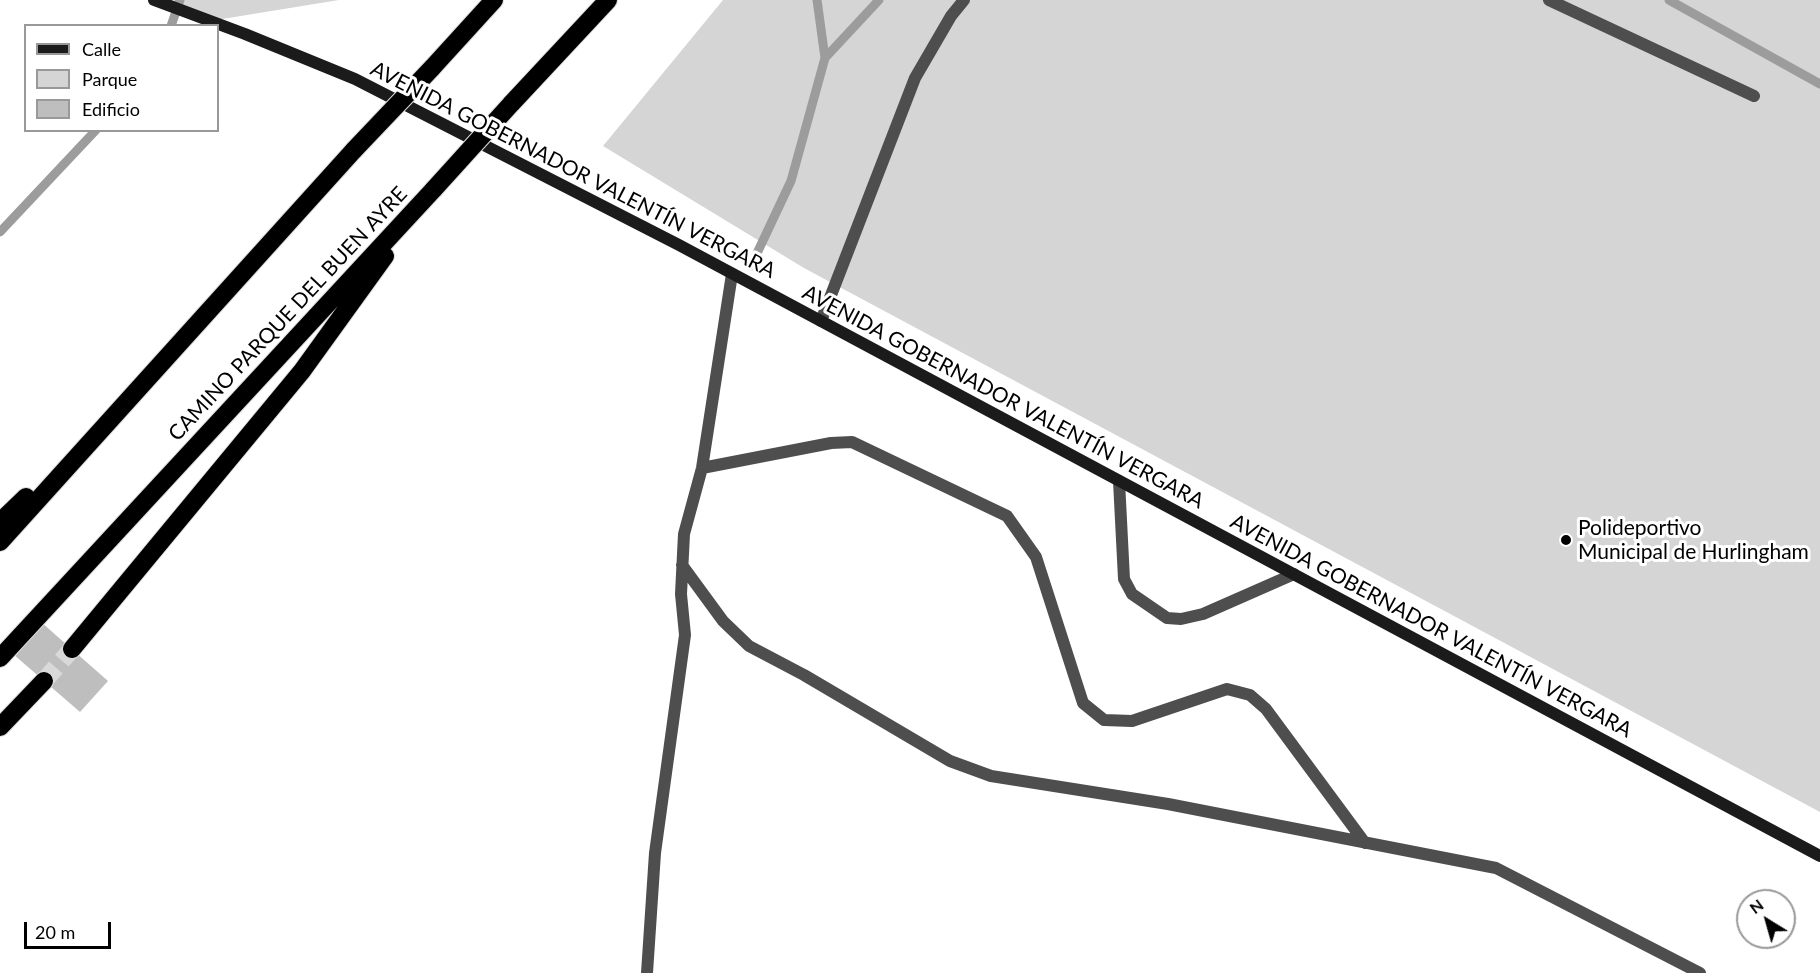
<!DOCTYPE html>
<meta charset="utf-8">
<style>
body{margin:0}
#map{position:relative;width:1820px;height:973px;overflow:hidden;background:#fff;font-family:Lato,sans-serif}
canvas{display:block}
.legend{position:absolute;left:24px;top:24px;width:195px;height:108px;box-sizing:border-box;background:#fff;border:2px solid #999;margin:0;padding:8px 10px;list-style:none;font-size:18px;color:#000}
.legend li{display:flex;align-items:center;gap:12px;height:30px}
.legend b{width:30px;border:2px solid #999}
.north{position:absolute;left:1736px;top:889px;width:60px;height:60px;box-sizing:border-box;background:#fff;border:2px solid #999;border-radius:50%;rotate:323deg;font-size:16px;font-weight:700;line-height:24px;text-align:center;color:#000}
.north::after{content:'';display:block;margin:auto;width:21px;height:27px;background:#000;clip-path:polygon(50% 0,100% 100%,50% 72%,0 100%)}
.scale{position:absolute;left:24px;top:922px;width:87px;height:27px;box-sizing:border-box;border:3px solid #000;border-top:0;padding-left:8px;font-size:18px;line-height:21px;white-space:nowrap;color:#000;-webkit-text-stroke:4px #fff;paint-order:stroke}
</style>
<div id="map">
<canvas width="1820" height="973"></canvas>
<ul class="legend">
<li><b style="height:8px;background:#1b1b1b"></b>Calle</li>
<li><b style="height:16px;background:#d5d5d5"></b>Parque</li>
<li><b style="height:16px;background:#bebebe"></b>Edificio</li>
</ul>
<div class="north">N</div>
<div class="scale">20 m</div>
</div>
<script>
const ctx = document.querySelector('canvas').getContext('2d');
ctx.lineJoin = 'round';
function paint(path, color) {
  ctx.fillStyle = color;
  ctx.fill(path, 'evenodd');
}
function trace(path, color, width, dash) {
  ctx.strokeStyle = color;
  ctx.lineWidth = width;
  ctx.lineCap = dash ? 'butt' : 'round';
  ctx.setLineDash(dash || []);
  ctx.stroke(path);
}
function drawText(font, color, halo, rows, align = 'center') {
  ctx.font = font + ' Lato,sans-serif';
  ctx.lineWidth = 6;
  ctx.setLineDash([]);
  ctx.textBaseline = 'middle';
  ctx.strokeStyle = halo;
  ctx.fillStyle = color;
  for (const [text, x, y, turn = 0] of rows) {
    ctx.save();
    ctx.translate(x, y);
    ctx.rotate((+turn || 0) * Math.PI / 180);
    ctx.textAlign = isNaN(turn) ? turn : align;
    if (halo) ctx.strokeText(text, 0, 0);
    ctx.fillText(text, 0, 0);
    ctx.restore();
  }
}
const green = new Path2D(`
 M154 0H339L210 21Z
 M723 0H1820V812L804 268 603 146Z`);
const stream = new Path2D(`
 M1669 0 1820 84
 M171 26 180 0
 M825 58 879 0
 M0 232 96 130
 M751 266 791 181 825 58 817 0`);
const building = new Path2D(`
 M41 622 108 681 80 712 13 654Z`);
const highwayTunnel = new Path2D(`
 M44 681 72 649`);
const lane = new Path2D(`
 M1549 0 1754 96
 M821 321 915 78 951 16 964 0
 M702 468 831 443 852 442 1007 516 1036 557 1083 703 1104 720 1132 721 1227 689 1250 695 1266 709 1365 843
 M1119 481 1124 579 1132 594 1167 618 1181 619 1203 614 1294 574
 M682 565 723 621 749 646 804 675 950 761 991 776 1168 804 1496 868 1700 973
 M647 973 655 853 685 635 681 594 684 534 702 468 732 274`);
const secondary = new Path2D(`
 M154 0 245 34 355 79 679 245 1820 856`);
const highway = new Path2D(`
 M432 68 494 0
 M511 104 608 0
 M0 522 26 497
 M0 542 354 150
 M72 649 302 371 385 256
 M0 658 434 189
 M0 727 44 681`);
const highwayBridge = new Path2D(`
 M354 150 432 68
 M434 189 511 104`);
const markers = [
 [1566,540,6,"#000"]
];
const streetNames = [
 ["AVENIDA GOBERNADOR VALENTÍN VERGARA",573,170,27],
 ["CAMINO PARQUE DEL BUEN AYRE",288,314,-47],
 ["AVENIDA GOBERNADOR VALENTÍN VERGARA",1003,397,28],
 ["AVENIDA GOBERNADOR VALENTÍN VERGARA",1431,626,28]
];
const poiNames = [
 ["Polideportivo",1578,528],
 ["Municipal de Hurlingham",1578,552]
];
paint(green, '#d5d5d5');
trace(stream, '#9c9c9c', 9);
paint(building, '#bebebe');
trace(highwayTunnel, '#d9d9d9', 18, [18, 9]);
trace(highway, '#dbdbdb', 20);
trace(lane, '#4e4e4e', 12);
trace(secondary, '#1b1b1b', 12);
trace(highway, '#000', 18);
trace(highwayBridge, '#dbdbdb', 20, []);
trace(highwayBridge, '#000', 18);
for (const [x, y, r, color] of markers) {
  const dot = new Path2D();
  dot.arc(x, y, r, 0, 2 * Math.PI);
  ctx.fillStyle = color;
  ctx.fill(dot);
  trace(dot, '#fff', 2);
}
drawText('21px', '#000', '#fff', streetNames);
drawText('21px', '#000', '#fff', poiNames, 'left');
</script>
